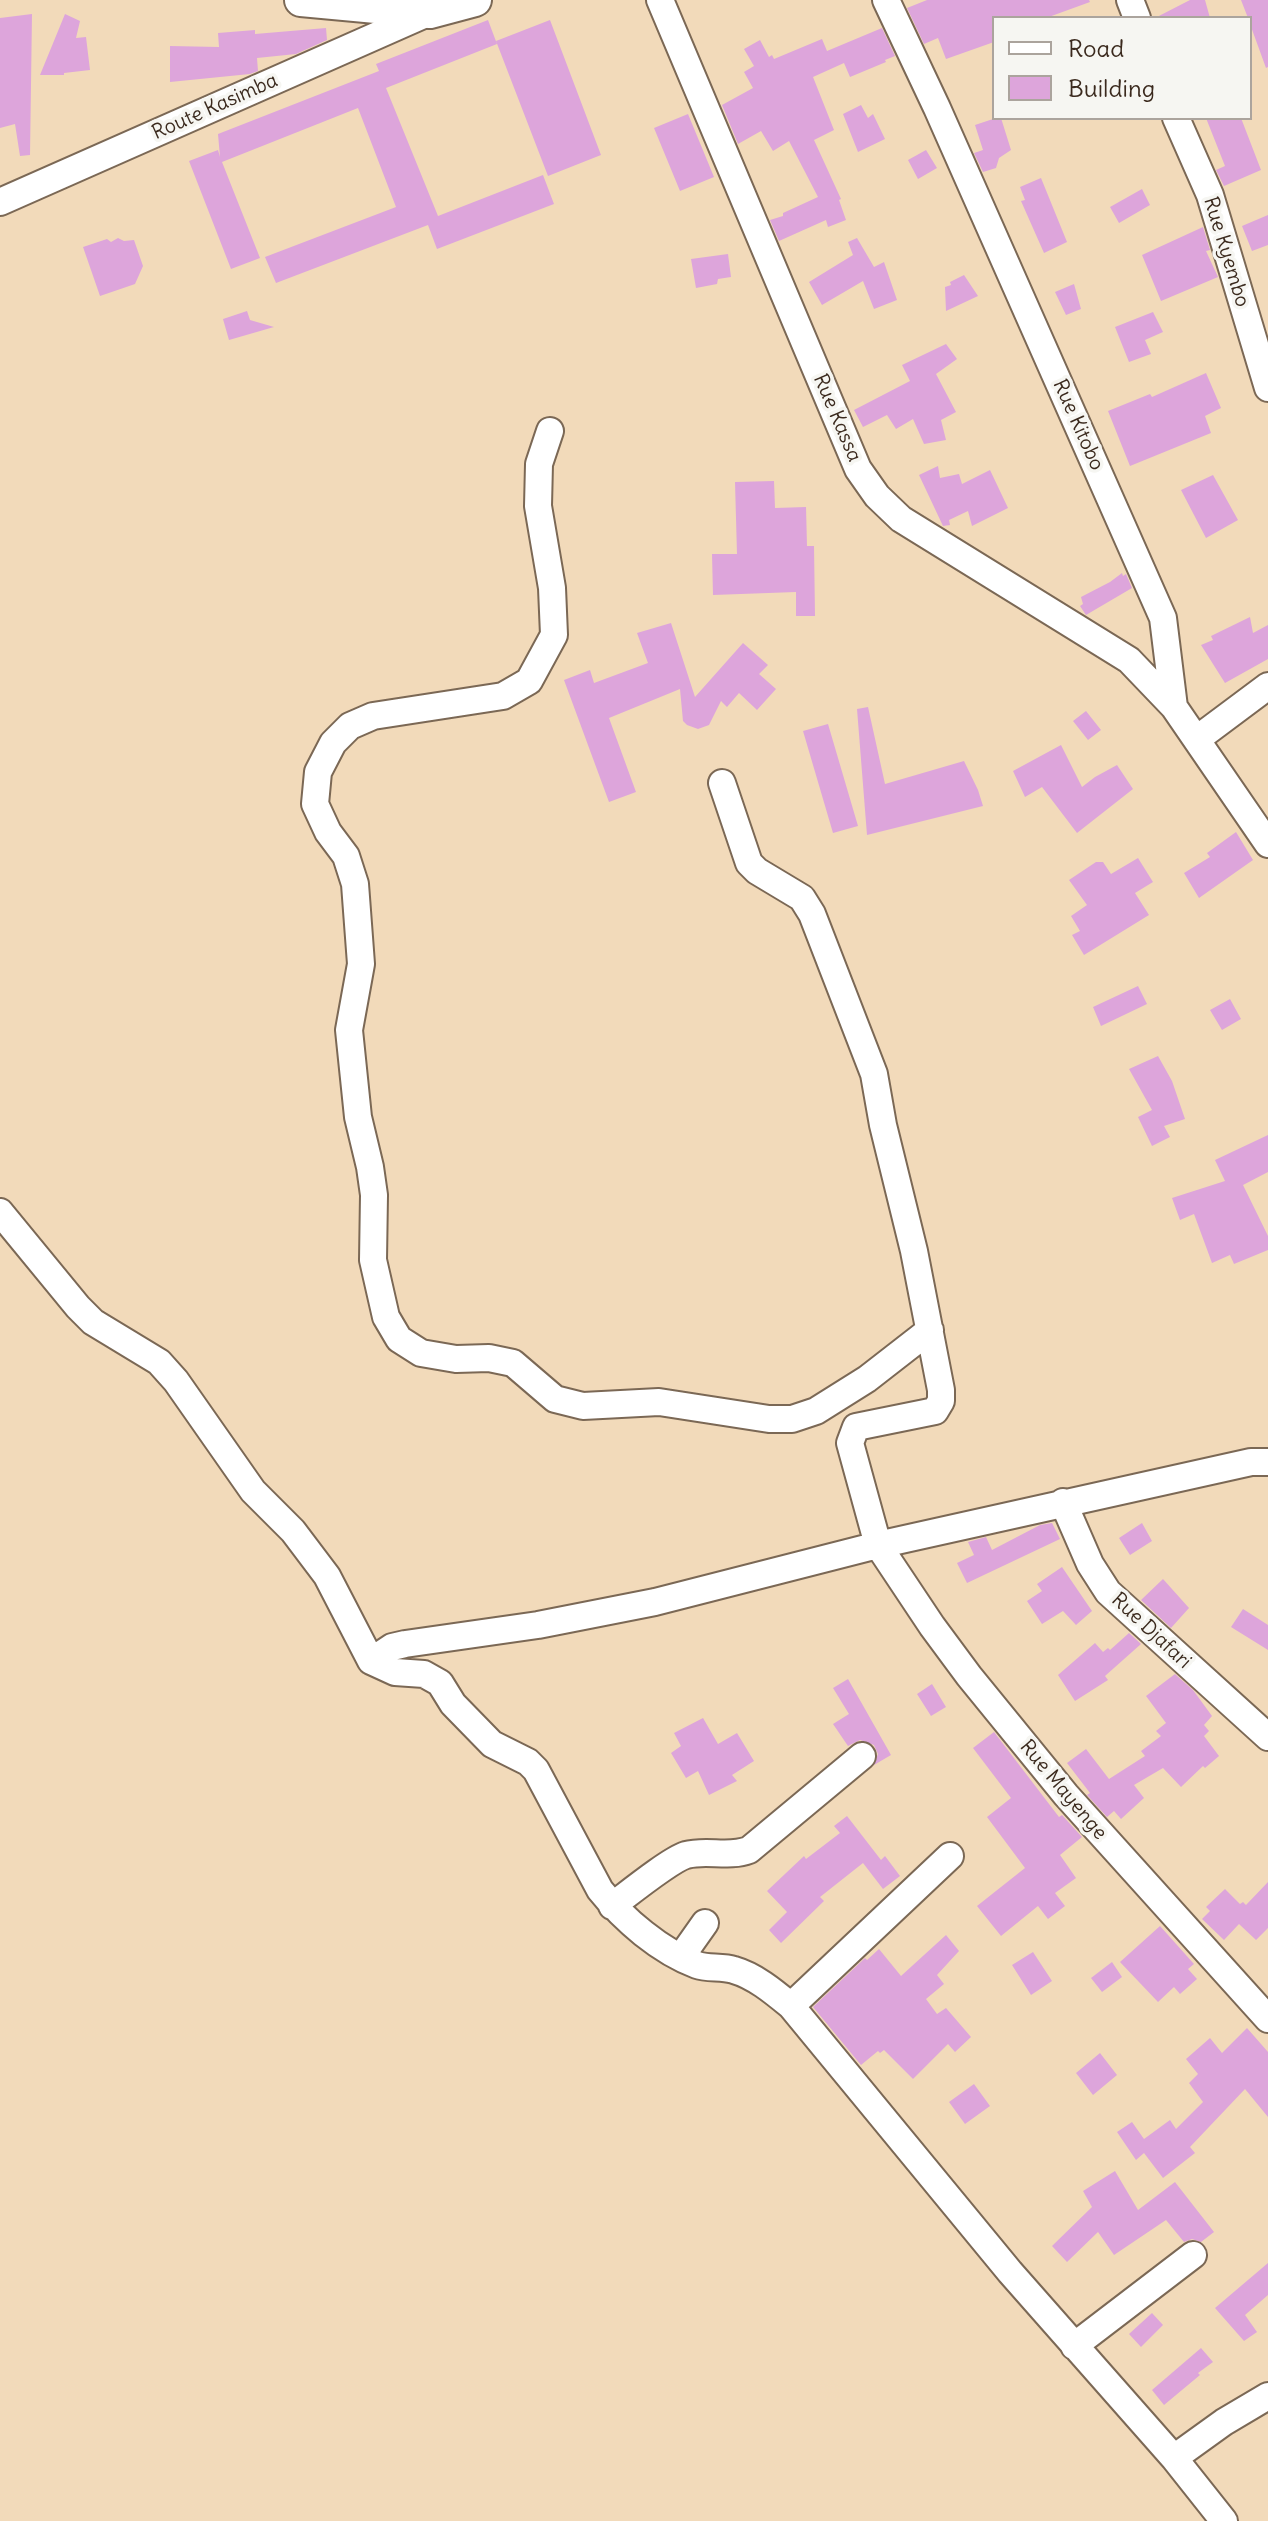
<!DOCTYPE html>
<style>
body{margin:0}
#map{position:relative;width:1268px;height:2521px;overflow:hidden;background:#f2daba;font-family:Delius,sans-serif}
canvas{display:block}
.legend{position:absolute;left:992px;top:16px;width:260px;height:104px;box-sizing:border-box;background:#f6f6f2;border:2px solid #aba49d;margin:0;padding:10px 14px;list-style:none;font-size:24px;color:#3b2a1e}
.legend li{display:flex;align-items:center;gap:16px;height:40px}
.legend b{width:40px;border:2px solid #aba49d}
</style>
<div id="map">
<canvas width="1268" height="2521"></canvas>
<ul class="legend">
<li><b style="height:10px;background:#fff"></b>Road</li>
<li><b style="height:22px;background:#dda5db"></b>Building</li>
</ul>
</div>
<script>
const ctx = document.querySelector('canvas').getContext('2d');
ctx.lineJoin = 'round';
function paint(path, color) {
  ctx.fillStyle = color;
  ctx.fill(path, 'evenodd');
}
function trace(path, color, width, dash) {
  ctx.strokeStyle = color;
  ctx.lineWidth = width;
  ctx.lineCap = dash ? 'butt' : 'round';
  ctx.setLineDash(dash || []);
  ctx.stroke(path);
}
function drawText(font, color, halo, rows, align = 'center') {
  ctx.font = font + ' Delius,sans-serif';
  ctx.lineWidth = 7;
  ctx.setLineDash([]);
  ctx.textBaseline = 'middle';
  ctx.strokeStyle = halo;
  ctx.fillStyle = color;
  for (const [text, x, y, turn = 0] of rows) {
    ctx.save();
    ctx.translate(x, y);
    ctx.rotate((+turn || 0) * Math.PI / 180);
    ctx.textAlign = isNaN(turn) ? turn : align;
    if (halo) ctx.strokeText(text, 0, 0);
    ctx.fillText(text, 0, 0);
    ctx.restore();
  }
}
const building = new Path2D(`
 M927 0H1089L1090 2 1046 18H994V42L946 59 938 38 924 44 907 8Z
 M1190 0H1205L1210 18H1155Z
 M1241 0H1268V67L1266 68 1250 24V18H1248Z
 M32 14 30 155 20 156 15 124 0 128V18Z
 M65 14 80 21 76 38 86 37 90 70 64 73V75H40Z
 M488 20 497 44 386 88 438 216 543 175 554 204 437 249 428 225 276 283 265 257 396 207 358 108 222 162 260 258 231 269 189 161 218 150 220 157 218 134 379 71 376 64Z
 M550 20 601 155 548 176 496 41Z
 M326 28 327 40 296 54 257 58 258 71 250 74 170 82V46L219 47 218 33 255 30V34Z
 M882 28 895 56 885 60 886 62 850 77 844 63 813 77 834 130 814 140 841 199 839 200 846 220 828 227 826 220 779 241 770 220 783 216V213L818 197 789 141 773 151 761 131 738 144 722 105 753 88 744 72 754 66 744 49 760 40 769 57 772 55 774 59 822 39 827 51Z
 M861 105 868 118 873 114 885 139 858 152 843 114Z
 M688 114 714 177 680 191 654 128Z
 M996 118H1001L1011 150 999 158 996 168 983 172 974 153 983 150 975 125Z
 M1206 118H1241L1261 170 1224 186 1216 170 1225 166Z
 M926 150 937 168 918 179 908 160Z
 M1041 178 1067 242 1044 253 1021 201 1025 200 1020 187Z
 M1142 189 1150 205 1119 223 1110 207Z
 M1268 215V245L1252 251 1242 226Z
 M1203 227 1210 250 1206 251 1218 277 1161 301 1142 255Z
 M118 238 124 241 134 240 143 266 135 284 100 296 83 247 107 239 111 242Z
 M857 238 874 267 884 262 897 300 874 309 863 281 822 305 809 282 853 255 848 242Z
 M728 254 731 277 718 279 717 284 696 288 691 259Z
 M964 275 978 296 946 311 945 287 951 285 950 282Z
 M1074 284 1081 309 1066 315 1055 292Z
 M247 311 250 320 274 327 229 340 223 319Z
 M1153 312 1163 332 1145 340 1151 354 1129 362 1115 327Z
 M946 344 957 359 936 374 956 412 941 420 946 440 924 444 913 419 896 429 887 415 863 427 854 410 910 381 902 365Z
 M1206 373 1221 408 1205 416 1211 433 1130 466 1108 411 1150 394 1152 397Z
 M938 466 940 478 959 474 962 484 990 470 1008 508 972 526 968 511 949 520 950 525 943 526 919 475Z
 M1213 475 1238 520 1206 538 1181 490Z
 M774 481 775 508 806 507 807 546H814L815 616H796V592L713 595 712 554H737L735 482Z
 M1122 573 1123 576 1126 574 1132 588 1086 615 1080 606 1083 604 1081 597 1110 582Z
 M1250 617 1253 633 1268 625V659L1225 683 1201 645 1213 640 1211 636Z
 M671 623 695 697 743 643 768 665 759 674 776 689 757 710 739 693 727 707 721 701 709 725 698 729 687 725 683 721 680 689 609 718 636 792 609 802 564 680 590 670 594 683 648 663 637 633Z
 M868 707 885 784 964 761 978 790 983 806 867 835 857 709Z
 M1086 711 1101 730 1088 740 1073 721Z
 M828 724 858 826 833 833 803 731Z
 M1061 745 1082 787 1095 777 1117 765 1133 789 1077 833 1042 787 1025 797 1013 771Z
 M1236 832 1253 860 1199 898 1184 873 1210 857 1207 853Z
 M1138 858 1153 882 1135 893 1149 915 1084 955 1072 935 1080 931 1071 916 1087 905 1069 880 1096 862H1103L1111 874Z
 M1138 986 1147 1004 1101 1026 1093 1007Z
 M1230 999 1241 1019 1222 1030 1210 1010Z
 M1158 1056 1172 1081 1185 1119 1164 1126 1170 1137 1152 1146 1138 1117 1152 1110 1129 1069Z
 M1268 1135V1172L1243 1185 1268 1236V1250L1234 1264 1230 1255 1212 1263 1194 1214 1180 1220 1172 1198 1225 1181 1215 1160Z
 M1052 1523 1060 1539 967 1583 957 1563 974 1555 968 1542 986 1537 992 1550 1040 1525Z
 M1142 1523 1152 1541 1130 1555 1119 1538Z
 M1062 1567 1092 1611 1076 1625 1063 1611 1042 1624 1027 1601 1042 1591 1037 1584Z
 M1163 1579 1189 1608 1171 1628 1141 1600Z
 M1243 1609 1268 1625V1650L1231 1627Z
 M1129 1633 1141 1644 1105 1676 1108 1680 1075 1701 1058 1675 1095 1643 1103 1652 1108 1648 1110 1650Z
 M1175 1674 1193 1690 1212 1716 1204 1725 1209 1731 1204 1736 1219 1756 1205 1768 1203 1766 1181 1787 1163 1768 1134 1785 1144 1798 1121 1819 1114 1811 1107 1817 1087 1795 1090 1793 1067 1763 1086 1749 1109 1779 1145 1756 1141 1751 1161 1736 1156 1731 1166 1723 1146 1696Z
 M848 1679 891 1755 874 1765 878 1754 874 1745 860 1740 848 1746 833 1724 849 1714 833 1688Z
 M932 1684 946 1707 931 1716 917 1694Z
 M703 1718 718 1744 737 1733 754 1761 732 1775 737 1781 709 1795 698 1771 686 1778 671 1753 681 1746 674 1733Z
 M994 1732 1059 1817 1062 1815 1082 1837 1060 1855 1076 1878 1055 1893 1065 1906 1048 1919 1038 1906 1001 1936 977 1906 1025 1868 987 1817 1011 1798 973 1748Z
 M847 1816 881 1860 885 1856 900 1876 883 1889 863 1863 820 1897 824 1901 781 1943 769 1930 787 1912 767 1891 804 1856 806 1859 840 1833 834 1826Z
 M1268 1882V1928L1256 1940 1239 1924 1224 1940 1202 1919 1210 1911 1206 1907 1225 1889 1240 1904 1243 1902 1246 1905Z
 M1160 1926 1194 1964 1188 1969 1197 1979 1180 1994 1174 1987 1158 2002 1120 1962Z
 M946 1935 959 1951 937 1975 944 1984 926 1999 937 2014 946 2008 971 2037 955 2052 948 2044 913 2079 884 2050 880 2053 878 2051 861 2065 813 2007 865 1958 867 1960 879 1949 901 1976Z
 M1033 1952 1052 1981 1031 1995 1012 1965Z
 M1112 1962 1122 1977 1102 1992 1091 1978Z
 M1247 2028 1268 2052V2117L1245 2089 1190 2147 1195 2153 1163 2178 1144 2153 1136 2160 1117 2132 1132 2122 1144 2139 1170 2120 1176 2129 1203 2102 1189 2083 1198 2074 1186 2059 1210 2038 1222 2053Z
 M1100 2053 1117 2075 1093 2095 1076 2073Z
 M974 2084 990 2106 965 2124 949 2102Z
 M1115 2171 1138 2210 1175 2182 1214 2232 1201 2242 1192 2239 1184 2242 1166 2220 1114 2255 1098 2232 1067 2262 1052 2246 1092 2207 1083 2191Z
 M1268 2263V2295L1245 2315 1257 2332 1244 2341 1215 2308Z
 M1152 2313 1163 2325 1141 2347 1129 2334Z
 M1201 2348 1213 2362 1198 2373 1200 2375 1164 2405 1152 2390Z`);
const minor = new Path2D(`
 M660 0 858 469 877 496 901 519 1129 660 1174 707
 M886 0 937 108 1163 618 1174 707 1268 844
 M1130 0 1137 18
 M1176 118 1210 195 1268 388
 M0 202 430 12
 M550 431 539 464 538 506 552 588 554 635 529 681 503 696 373 716 350 726 333 743 318 772 315 804 328 832 346 856 355 884 361 964 349 1030 358 1117 370 1167 374 1195 373 1260 386 1317 399 1339 421 1353 456 1359 489 1358 513 1363 555 1399 583 1406 659 1402 769 1419H792L816 1411 867 1379 930 1330
 M1197 739 1268 686
 M722 783 749 863 757 871 802 898 812 914 874 1074 883 1125 914 1251 941 1390V1401L935 1411 856 1427 850 1443 878 1545 932 1626 969 1676 1066 1795 1268 2019
 M0 1212 78 1307 93 1322 159 1362 176 1381 253 1491 293 1531 327 1576 371 1661 395 1672 424 1674 440 1683 453 1704 492 1744 528 1762 536 1770 600 1890C624 1920 660 1951 697 1965 708 1969 722 1966 734 1970 755 1976 774 1992 791 2006L950 1856
 M1063 1502 1090 1564 1108 1592 1268 1737
 M371 1661 392 1647 405 1644 538 1625 655 1602 878 1545 1251 1462H1268
 M612 1906C628 1894 670 1860 686 1855 707 1849 728 1858 749 1850L862 1756
 M681 1957 705 1923
 M791 2006 1010 2272 1174 2458 1224 2521
 M1074 2346 1193 2255
 M1174 2458 1224 2422 1268 2396`);
const tertiary = new Path2D(`
 M301 0 430 12 475 0`);
const streetNames = [
 ["Route Kasimba",215,107,-24],
 ["Rue Kyembo",1226,252,73],
 ["Rue Kassa",837,418,67],
 ["Rue Kitobo",1078,425,66],
 ["Rue Djafari",1151,1631,43],
 ["Rue Mayenge",1063,1790,50]
];
paint(building, '#dda5db');
trace(minor, '#7b6855', 30);
trace(tertiary, '#7b6855', 36);
trace(minor, '#fff', 26);
trace(tertiary, '#fff', 32);
drawText('20px', '#3b2a1e', '#f6f6f2', streetNames);
</script>
